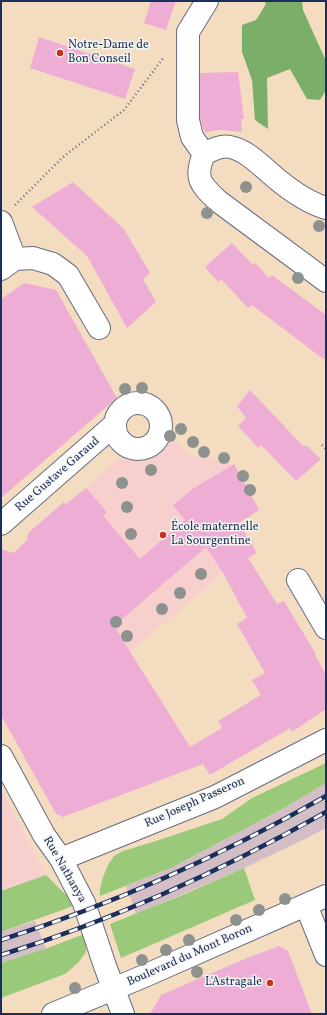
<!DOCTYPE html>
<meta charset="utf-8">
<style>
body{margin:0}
#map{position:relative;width:327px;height:1015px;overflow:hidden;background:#f3dcc0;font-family:Vollkorn,serif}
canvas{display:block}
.frame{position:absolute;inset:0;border:2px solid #1b2f5e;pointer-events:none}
</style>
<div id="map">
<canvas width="327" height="1015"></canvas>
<div class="frame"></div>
</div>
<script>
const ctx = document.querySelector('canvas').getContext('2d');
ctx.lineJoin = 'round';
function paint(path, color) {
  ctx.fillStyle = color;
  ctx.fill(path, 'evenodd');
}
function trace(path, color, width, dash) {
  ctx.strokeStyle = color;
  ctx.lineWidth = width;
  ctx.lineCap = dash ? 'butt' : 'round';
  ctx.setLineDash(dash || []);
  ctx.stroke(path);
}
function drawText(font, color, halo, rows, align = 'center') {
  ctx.font = font + ' Vollkorn,serif';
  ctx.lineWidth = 3;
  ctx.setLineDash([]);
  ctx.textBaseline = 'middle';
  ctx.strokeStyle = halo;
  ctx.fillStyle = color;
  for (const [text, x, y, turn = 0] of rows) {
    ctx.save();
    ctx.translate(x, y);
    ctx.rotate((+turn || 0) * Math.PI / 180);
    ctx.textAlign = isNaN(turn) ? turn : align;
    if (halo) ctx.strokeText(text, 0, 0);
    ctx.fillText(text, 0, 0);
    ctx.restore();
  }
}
const built = new Path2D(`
 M172 438 190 455 234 464 259 510 239 523 257 553 223 573 130 652 83 579 66 547 107 512 86 488 118 458 145 462Z
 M1 789 46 875 1 891Z`);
const industrial = new Path2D(`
 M326 783V828L301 841 244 868 136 914 126 886 173 867 284 808Z
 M35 921 46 949 1 963V932Z`);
const green = new Path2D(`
 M326 763V783L284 808 173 867 100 896V889L103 877 109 863 114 856 123 851 156 841 222 819 252 798Z
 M244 868 255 900 121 958 110 924 185 894Z
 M46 875 76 905 1 932V891Z
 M87 933 86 952 78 963 65 974 1 998V963L45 949Z`);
const forest = new Path2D(`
 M264 1H302L303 10 326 61V90L320 100 307 99 290 69 267 78 268 129 255 120 252 80 242 52V25L256 20 266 4Z`);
const building = new Path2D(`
 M151 1H176L166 30 144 23Z
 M39 37 135 69 125 99 30 68Z
 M238 72 244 119H241L242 132 220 130 212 131 205 133 200 119V73Z
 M73 182 124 229 150 273 143 279 156 302 127 328 87 256 32 207Z
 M232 243 253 265 255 263 269 278 272 275 326 315V361L252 305 248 308 221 279 218 282 205 267Z
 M24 283 56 290 117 398 1 498V299Z
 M250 390 304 447 306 445 321 459 296 481 261 445 258 448 238 426 246 418 237 406Z
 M234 464 259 510 239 523 257 553 248 558 277 604 284 601 316 654 315 655 326 675V709L292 732 290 728 210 775 203 764 63 817 56 814 1 715V549L14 553 27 540 28 533 64 502 66 504 86 488 107 512 103 516 140 559 185 520 173 505 194 488ZM206 547 223 573 247 618 237 624 265 673 252 680 261 695 218 721 222 728 190 747 114 626Z
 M279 946 288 951 312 1014H150L161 995 242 960Z`);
const path = new Path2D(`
 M15 205 63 157 124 110 164 57
 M322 445 326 449`);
const minor = new Path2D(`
 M204 154 192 137 188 120V32L207 1
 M326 208C306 202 287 188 271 174 259 164 246 150 230 147 221 145 212 150 204 154 194 178 200 184 218 201L326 281
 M1 222 15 259
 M1 269 15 259 33 258 53 264 68 275 99 328
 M115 426a23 23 0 1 1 46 0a23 23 0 1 1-46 0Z
 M1 524 114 425
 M298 580 326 628
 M1 756 44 835 61 859 84 903 105 966 123 1014
 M61 859 215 797 326 740
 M306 905 326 955
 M53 1014 142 977 326 896`);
const rail = new Path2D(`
 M1 940C114 904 223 855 326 796
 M1 955C114 920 223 870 326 812`);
const trees = [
 [246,187],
 [207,213],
 [319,226],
 [298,278],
 [142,388],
 [125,389],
 [181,429],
 [170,436],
 [193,442],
 [204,452],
 [224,458],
 [151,470],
 [243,476],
 [122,483],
 [250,490],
 [127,507],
 [131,534],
 [201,574],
 [180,593],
 [162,609],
 [116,622],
 [127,636],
 [285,899],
 [259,910],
 [236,920],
 [189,940],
 [166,950],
 [142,960],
 [197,972],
 [75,988]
];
const markers = [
 [60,53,4,"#c8321e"],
 [163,535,4,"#c8321e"],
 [270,983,4,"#c8321e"]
];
const poiNames = [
 ["Notre-Dame de",68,46],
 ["Bon Conseil",68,60],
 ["École maternelle",171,528],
 ["La Sourgentine",171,542],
 ["L'Astragale",262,983,"right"]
];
const streetNames = [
 ["Rue Gustave Garaud",58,475,-41],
 ["Rue Joseph Passeron",195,803,-24],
 ["Rue Nathanya",64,870,60],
 ["Boulevard du Mont Boron",190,956,-24]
];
paint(built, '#f7d0ce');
paint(industrial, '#d2bec4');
paint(green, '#9aca79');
paint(forest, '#7bae69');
paint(building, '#eeadd5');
trace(minor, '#676c80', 24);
trace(path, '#676c80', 2.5, [1, 3]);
trace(minor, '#fff', 22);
trace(rail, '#1b2f5e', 4.5);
trace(rail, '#f6f6f2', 3, [9]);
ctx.fillStyle = '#8e928e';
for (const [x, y] of trees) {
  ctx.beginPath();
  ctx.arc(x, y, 6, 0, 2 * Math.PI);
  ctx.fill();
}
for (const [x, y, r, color] of markers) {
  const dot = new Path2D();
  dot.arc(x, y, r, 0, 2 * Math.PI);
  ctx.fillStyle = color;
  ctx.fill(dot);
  trace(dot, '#f6f6f2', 1.5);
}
drawText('12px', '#1b2f5e', '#f6f6f2', poiNames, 'left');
drawText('12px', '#1b2f5e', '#f6f6f2', streetNames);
</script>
